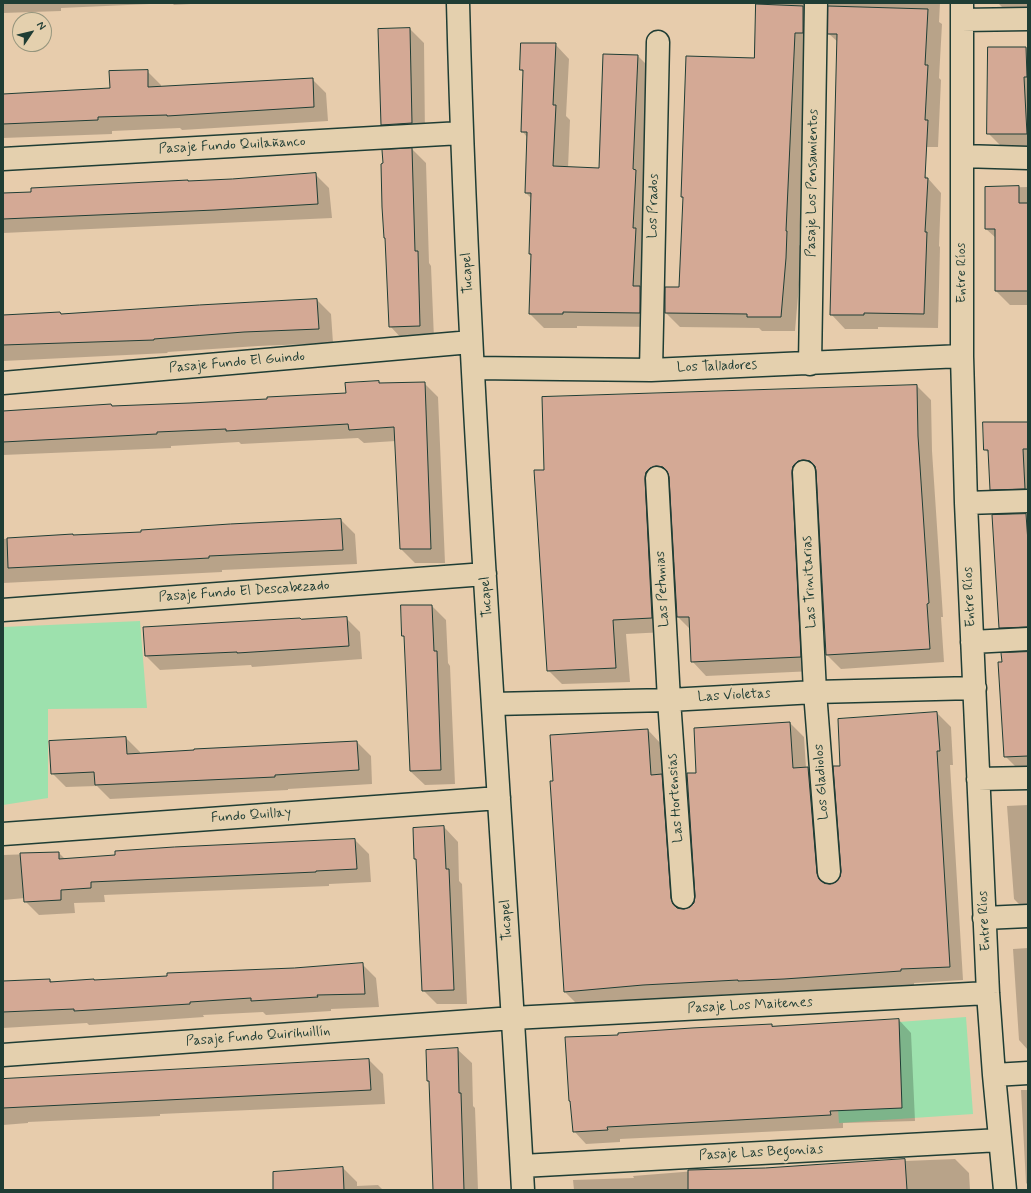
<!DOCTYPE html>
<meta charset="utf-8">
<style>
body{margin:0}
#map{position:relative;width:1031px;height:1193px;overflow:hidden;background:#e7ccac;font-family:Mynerve,sans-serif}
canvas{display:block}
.frame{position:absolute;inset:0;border:4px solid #1f3d34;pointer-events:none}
.north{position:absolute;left:12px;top:12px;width:40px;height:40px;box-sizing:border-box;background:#e4d0ae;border:1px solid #95957d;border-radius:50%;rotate:55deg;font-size:11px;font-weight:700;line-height:16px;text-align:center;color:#1f3d34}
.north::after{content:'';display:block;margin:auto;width:14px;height:18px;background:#1f3d34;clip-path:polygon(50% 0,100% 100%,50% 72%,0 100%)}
</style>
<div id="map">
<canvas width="1031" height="1193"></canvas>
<div class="frame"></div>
<div class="north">N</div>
</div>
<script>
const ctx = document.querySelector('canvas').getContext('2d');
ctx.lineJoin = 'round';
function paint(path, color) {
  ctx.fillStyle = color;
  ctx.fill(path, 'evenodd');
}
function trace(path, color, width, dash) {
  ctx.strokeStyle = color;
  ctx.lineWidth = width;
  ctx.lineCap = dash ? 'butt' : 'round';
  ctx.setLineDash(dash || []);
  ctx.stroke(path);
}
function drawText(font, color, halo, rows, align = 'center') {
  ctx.font = font + ' Mynerve,sans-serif';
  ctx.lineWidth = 4;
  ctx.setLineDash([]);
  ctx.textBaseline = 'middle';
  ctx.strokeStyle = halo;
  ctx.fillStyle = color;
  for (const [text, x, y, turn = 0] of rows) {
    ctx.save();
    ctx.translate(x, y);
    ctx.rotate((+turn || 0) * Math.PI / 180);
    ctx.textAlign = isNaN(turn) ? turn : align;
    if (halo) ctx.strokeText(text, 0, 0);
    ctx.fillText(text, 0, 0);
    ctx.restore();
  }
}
const green = new Path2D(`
 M140 621 147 708 48 709V798L3 805V627Z
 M966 1017 973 1114 839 1123 832 1027Z`);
const shadow = new Path2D(`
 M3 3H207L174 5 172 3 61 8V11L3 13Z
 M758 3H940L939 22 942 24 939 78 941 80 938 147H875L925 175 941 193 939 246 940 247 938 328 878 327V329H845L831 314 838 42 829 34V4L824 6 809 46 799 245 801 246 800 273 795 331H762L759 328 680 327 666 313 680 288 684 199 682 197 755 59Z
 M998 3H1028V9H1004Z
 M410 29 424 43 425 137 396 139 382 125Z
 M555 44 569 59 566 116 570 120 568 168 600 169 638 56 652 70 653 327 577 326V328H544L530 314 532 255 530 254 532 199 526 193 527 137 522 131 524 73 521 70Z
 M989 48H1028V147H1002L988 133Z
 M147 71 161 85V87L312 79 326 93 328 121 182 130 180 128 112 131V134L3 138V95L111 89Z
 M412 149 426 163 429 263 431 266 434 339 404 341 390 326Z
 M315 174 329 188 332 218 3 233V194Z
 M1028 187V305H1010L996 291V238L986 229V188Z
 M317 300 331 314 333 343 258 346 167 352 168 353 3 361V316L60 313 62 314Z
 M379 382 381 384 424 383 438 397 445 563H415L401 549 396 441 364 443 358 438 241 444 239 442 171 446V448L3 455V412L268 400 347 394Z
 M917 386 931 400 932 451 943 617H941L944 662 841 669 827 655 818 473 811 476 814 671 706 676 692 661 690 629 678 617 671 479 664 482 666 632 626 634 630 682 562 684 548 670 545 471Z
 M1028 423V503H1005L991 489 989 454 985 449Z
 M1028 514V641L1014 642 1000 628 993 516Z
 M341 520 355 534 357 564 222 570V572L3 583V539L73 535 74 536 142 533Z
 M402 606H432L446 620 448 663 450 666 455 784 425 785 410 771 405 638 403 636Z
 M346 618 360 632 362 659 252 667 251 665 160 670 146 656 144 628Z
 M1028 653V770H1019L1005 756Z
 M937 713 951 727 953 765H950L963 980 914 983V985L799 992 753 995 751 993 658 999 579 1006 565 992 648 730 662 745 675 789 684 910 691 908 695 903 697 774 790 723 804 737 806 768H808L822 782 830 885 837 883 841 877V767Z
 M126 738 140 752V754L357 742 371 756 372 784 288 789V790L110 799 97 786 66 787 52 773Z
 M1028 805V913L1014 899 1007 806Z
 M444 827 458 842 459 881 462 884 467 1004H437L423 990 418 861 415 858Z
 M355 840 369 854 371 882 329 884V886L104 895 105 902 74 903 75 913 39 915 25 901V898L3 900V855L59 853 65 859Z
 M1028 948V1050L1019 1040 1013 949Z
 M362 964 376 978 379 1007 331 1009V1011L266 1015 263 1012 203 1015 204 1017 89 1025 87 1023 3 1028V983L50 980 52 982 95 981 294 969Z
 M899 1020 911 1033 915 1121 843 1123V1128L620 1139V1142L586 1144 574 1131 619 1036 772 1025 773 1027Z
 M457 1049 472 1063 473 1106 475 1108 478 1190H434L430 1082 428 1080Z
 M369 1060 383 1074 385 1104 160 1114V1116L28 1122V1123L3 1125V1079Z
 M1021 1090H1028V1185L1026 1183Z
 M955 1159 969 1173 970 1190H574L573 1180 634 1178 633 1176 708 1170 765 1169 904 1160 905 1161Z
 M343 1168 357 1182V1186L378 1185 383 1190H292Z`);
const building = new Path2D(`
 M756 4 803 6V33H795L786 231H787L786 258 781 317H747V314L665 313V287H679L683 197H681L686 56 754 58Z
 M828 6 928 9 925 65H928L925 120H928L925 178H928L925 232H927L924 314 864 313V315H830L837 34H828Z
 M410 28 412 123 381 125 378 29Z
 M521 43H556L553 105H556L553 166 599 168 603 54 638 55 633 169 636 170 633 228H636L633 286H640V313L563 312V314H529L531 254H529L531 193H525L527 132H521L523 70H520Z
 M988 47H1026L1027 77H1024L1027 134H987Z
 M148 70V87L313 78 314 107 167 116V115L98 117V120L3 124V94L110 88 109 71Z
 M412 148 415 251H418L420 326 389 327 385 238H384L382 207 381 164 383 163 382 150Z
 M316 173 318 204 215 210 3 219V193L31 192V188L188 180V181L232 179Z
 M1019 186V203H1028V291H995V229H985V187Z
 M317 299 319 329 244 332 154 339V340L3 345V315L60 312 61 314 199 305Z
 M379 381V383L425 382 431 549H400L394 427 349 430 348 424 226 431V429L157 432V434L3 442V411L111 404 112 406 190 403 267 399V397L346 393 345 383Z
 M917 385 918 436 929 603 927 604 930 649 826 655 816 471 815 466 810 461 803 460 798 461 793 466 792 473 801 657 691 662 689 617H677L669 477 667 471 663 467 656 466 650 468 646 472 645 479 652 618 613 620 616 668 547 671 534 470H544L542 397Z
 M983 422H1028V449H1023L1025 489 990 490 988 450H984Z
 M1026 514 1028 542V627L999 628 992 515Z
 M341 519 343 550 209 556V558L191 559 8 568 7 538 73 534V535L141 532V530L230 524Z
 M401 605H432L434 651H437L441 770 410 771 404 636H402Z
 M347 617 349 646 237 653V652L145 656 143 627 300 618 301 619Z
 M1028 652V756L1004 757 998 662H1002L1001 653Z
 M937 712 940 751H937L950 967 901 969V971L784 979 738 981V980L643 985 564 992 550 781H553L550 735 648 729 651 775 662 774 671 898 673 904 677 908 684 909 690 907 694 903 695 896 687 773H696L694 728 790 722 793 768 808 767 817 873 819 879 824 883 830 884 836 882 840 877 841 871 833 766H840L838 719Z
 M126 737 127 754 194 750V749L357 741 359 770 275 775V777L95 785 94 772 51 774 49 741Z
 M444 826 446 869H449L454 990 422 991 416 859H414L413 828Z
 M355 839 357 869 316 871V872L91 882V888L61 890V900L24 902 20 853 59 852V859L115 855V851L174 847Z
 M363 963 365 994 317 995 318 997 251 1001V998L190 1002V1004L74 1011V1009L3 1012V981L50 979V982L94 979V980L167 976V973L294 968Z
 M899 1019 902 1108 830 1111 831 1115 607 1127 608 1130 573 1132 570 1101H569L565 1037 618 1035V1033L692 1028 772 1024V1026Z
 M458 1048 459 1093H461L464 1190H433L429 1081H427L426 1050Z
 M369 1059 371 1090 3 1108V1079Z
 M905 1159 907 1190H688V1170L765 1168Z
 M343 1167 344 1190H273V1172Z`);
const minor = new Path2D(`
 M458 3C468 399 501 794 523 1190
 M962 3V356L966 503 988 993 994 1075 1005 1190
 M962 20 1028 19
 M962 156 1028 158
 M3 159 461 133
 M810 364 816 3
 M473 368 651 370 962 356
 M651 370 658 42
 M3 383 471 342
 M804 472 815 692 829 872
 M657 478 669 700 683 897
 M966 503 1028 501
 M3 610 485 574
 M972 642 1028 639
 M493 704 669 700 815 692 975 688
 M978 779 1028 778
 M3 834 499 798
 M984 918 1028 916
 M3 1055 513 1018 988 993
 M994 1075 1028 1073
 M522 1166 1000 1140`);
const streetNames = [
 ["Pasaje Fundo Quilañanco",232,146,-3],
 ["Pasaje Los Pensamientos",813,183,-89],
 ["Los Prados",654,206,-89],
 ["Tucapel",468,273,-93],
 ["Entre Ríos",962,273,-90],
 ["Pasaje Fundo El Guindo",237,363,-5],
 ["Los Talladores",717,367,-2],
 ["Las Trinitarias",810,582,-93],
 ["Las Petunias",663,589,-93],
 ["Pasaje Fundo El Descabezado",244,592,-4],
 ["Tucapel",487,597,-94],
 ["Entre Ríos",970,597,-93],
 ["Las Violetas",734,696,-3],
 ["Los Gladiolos",822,782,-94],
 ["Las Hortensias",676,798,-94],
 ["Fundo Quillay",251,816,-4],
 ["Tucapel",507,920,-93],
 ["Entre Ríos",985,921,-93],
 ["Pasaje Los Maitenes",750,1006,-3],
 ["Pasaje Fundo Quirihuillín",258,1037,-4],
 ["Pasaje Las Begonias",761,1153,-3]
];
paint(green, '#9de1ad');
paint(shadow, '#0003');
paint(building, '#d4a995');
trace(building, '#1f3d34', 1);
trace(minor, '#1f3d34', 25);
trace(minor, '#e4d0ae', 22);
drawText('14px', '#1f3d34', '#e4d0ae', streetNames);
</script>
